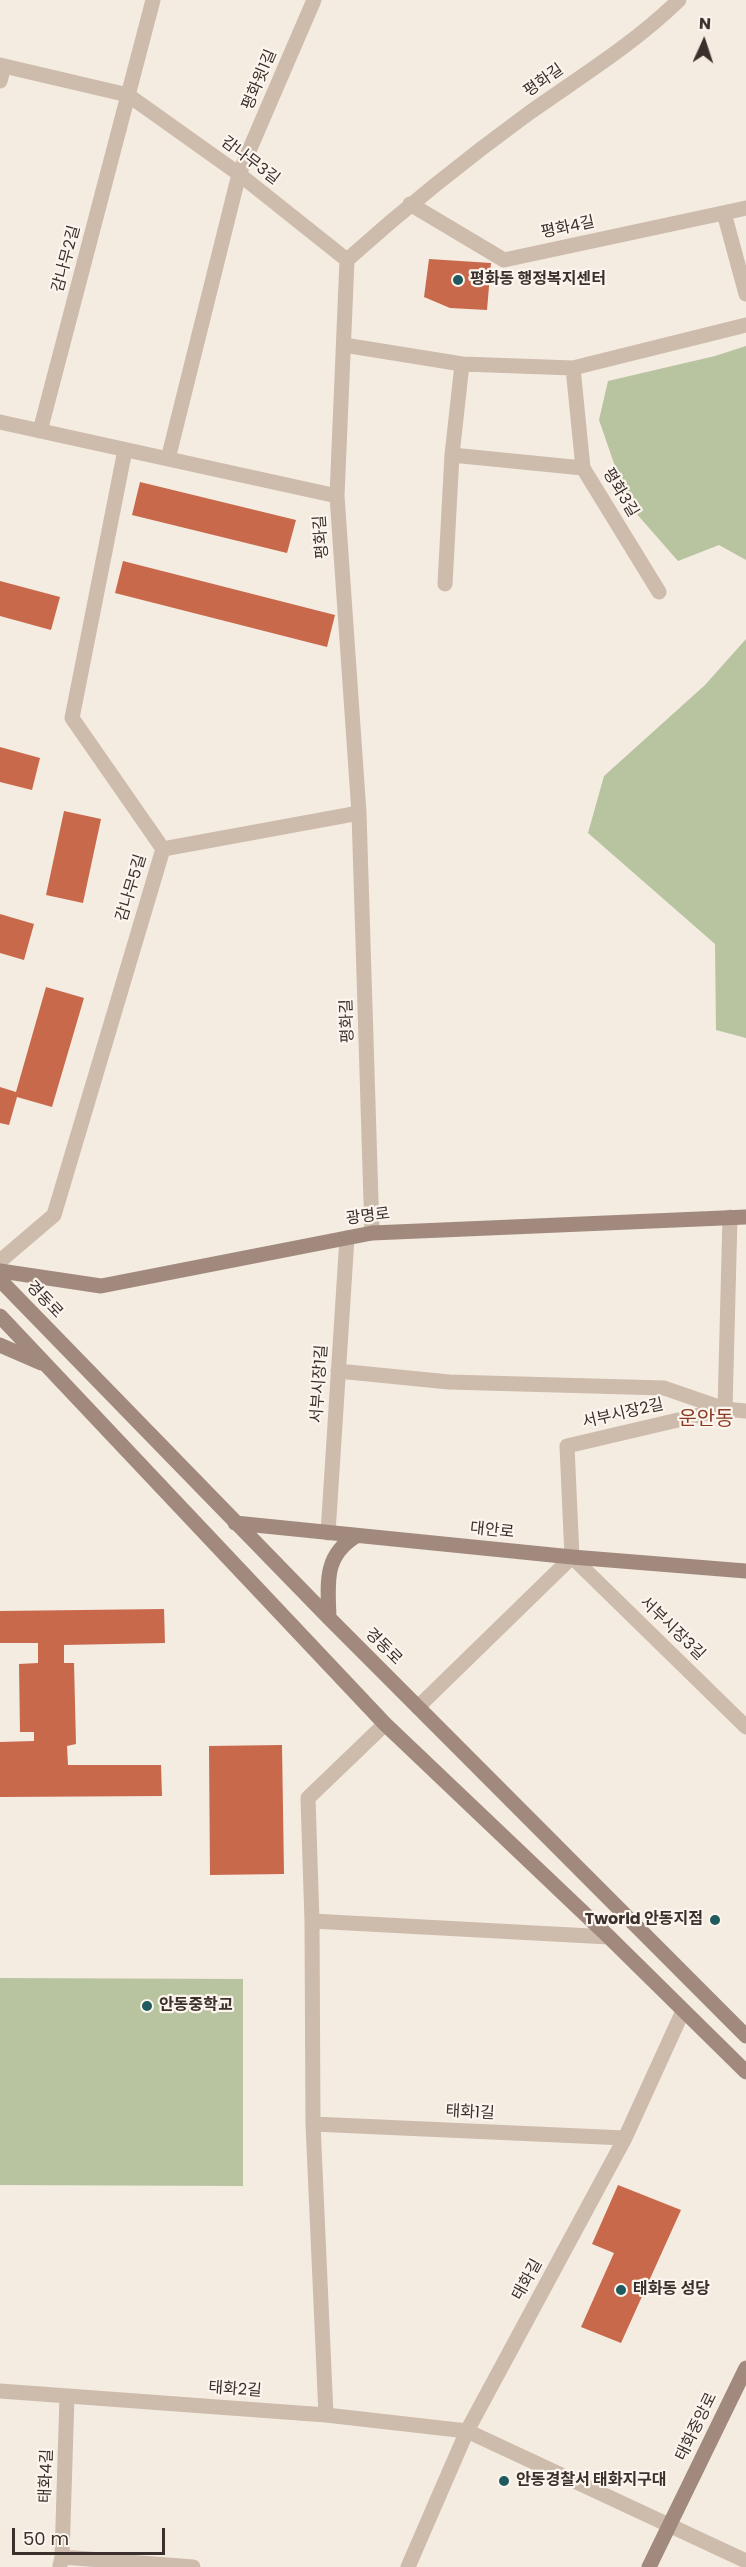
<!DOCTYPE html>
<meta charset="utf-8">
<style>
body{margin:0}
#map{position:relative;width:746px;height:2567px;overflow:hidden;background:#f4ebe1;font-family:Poppins,sans-serif}
canvas{display:block}
.north{position:absolute;left:674px;top:12px;width:60px;height:60px;-webkit-text-stroke:4px #fbf5ee;paint-order:stroke;rotate:3deg;font-size:16px;font-weight:700;line-height:24px;text-align:center;color:#3b302b}
.north::after{content:'';display:block;margin:auto;width:21px;height:27px;background:#3b302b;clip-path:polygon(50% 0,100% 100%,50% 72%,0 100%)}
.scale{position:absolute;left:12px;top:2528px;width:153px;height:27px;box-sizing:border-box;border:3px solid #3b302b;border-top:0;padding-left:8px;font-size:18px;line-height:21px;white-space:nowrap;color:#3b302b;-webkit-text-stroke:4px #fbf5ee;paint-order:stroke}
</style>
<div id="map">
<canvas width="746" height="2567"></canvas>
<div class="north">N</div>
<div class="scale">50 m</div>
</div>
<script>
const ctx = document.querySelector('canvas').getContext('2d');
ctx.lineJoin = 'round';
function paint(path, color) {
  ctx.fillStyle = color;
  ctx.fill(path, 'evenodd');
}
function trace(path, color, width, dash) {
  ctx.strokeStyle = color;
  ctx.lineWidth = width;
  ctx.lineCap = dash ? 'butt' : 'round';
  ctx.setLineDash(dash || []);
  ctx.stroke(path);
}
function drawText(font, color, halo, rows, align = 'center') {
  ctx.font = font + ' Poppins,"Noto Sans KR",sans-serif';
  ctx.lineWidth = 4.5;
  ctx.setLineDash([]);
  ctx.textBaseline = 'middle';
  ctx.strokeStyle = halo;
  ctx.fillStyle = color;
  for (const [text, x, y, turn = 0] of rows) {
    ctx.save();
    ctx.translate(x, y);
    ctx.rotate((+turn || 0) * Math.PI / 180);
    ctx.textAlign = isNaN(turn) ? turn : align;
    if (halo) ctx.strokeText(text, 0, 0);
    ctx.fillText(text, 0, 0);
    ctx.restore();
  }
}
const green = new Path2D(`
 M746 346V560L719 545 678 561 628 504 599 420 608 381 715 356Z
 M746 639V1038L716 1030 715 944 588 833 604 776 705 685Z
 M0 1978 243 1979V2186L0 2185Z`);
const building = new Path2D(`
 M429 259 491 263 487 310 450 308 424 297Z
 M140 482 296 520 287 553 132 515Z
 M123 561 335 615 327 647 115 593Z
 M0 581 60 597 51 630 0 616Z
 M0 747 40 758 32 790 0 782Z
 M64 811 101 819 83 903 46 895Z
 M0 914 34 924 24 960 0 953Z
 M46 987 84 998 52 1107 17 1097 9 1125 0 1123V1087L16 1092Z
 M164 1609 165 1643 64 1645V1663H74L76 1744 67 1746 68 1765H161L162 1796 0 1797V1742L34 1741V1732H20L19 1664 38 1663V1643H0V1611Z
 M282 1745 284 1874 210 1875 209 1746Z
 M618 2185 681 2210 621 2343 581 2327 614 2253 592 2244Z`);
const street = new Path2D(`
 M0 65 128 95 239 174 347 260
 M0 81 4 66
 M410 204 504 260 746 208
 M724 213 746 294
 M344 345 462 364 573 368
 M0 422 337 496
 M40 431 153 0
 M452 455 583 468
 M168 459 239 174 314 0
 M445 584 452 455 462 364
 M659 592 583 468 573 368 746 325
 M163 849 359 813
 M372 1233 359 813 337 496 347 260C405 208 466 159 529 113 580 77 634 44 679 0
 M0 1261 54 1215 163 849 72 718 125 450
 M338 1371 449 1382 664 1388 725 1409 730 1217
 M328 1533 347 1238
 M572 1557 567 1446 725 1409 746 1411
 M572 1557 746 1727
 M418 1707 572 1557
 M312 1921 609 1937
 M313 2124 625 2138
 M0 2391 326 2415 467 2431 746 2561
 M326 2415 313 2124 312 1921 308 1798 385 1724
 M62 2557 67 2396
 M60 2566 62 2557 193 2567
 M408 2567 467 2431 625 2138 683 2011`);
const secondary = new Path2D(`
 M0 1271 101 1286 372 1233 746 1217
 M0 1280 329 1618 746 2036
 M0 1316 385 1724 609 1937 746 2072
 M0 1345 41 1363
 M235 1523 572 1557 746 1571
 M329 1618C328 1584 323 1556 356 1536
 M649 2567 746 2368`);
const markers = [
 [458,280,6,"#1f5a5e"],
 [715,1920,6,"#1f5a5e"],
 [147,2006,6,"#1f5a5e"],
 [621,2290,6,"#1f5a5e"],
 [504,2481,6,"#1f5a5e"]
];
const streetNames = [
 ["평화윗1길",260,80,-67],
 ["평화길",544,81,-35],
 ["감나무3길",250,161,37],
 ["평화4길",568,228,-12],
 ["감나무2길",67,259,-75],
 ["평화3길",620,493,59],
 ["평화길",322,537,-94],
 ["감나무5길",132,888,-73],
 ["평화길",348,1021,-92],
 ["광명로",368,1217,-7],
 ["경동로",44,1300,46],
 ["서부시장1길",320,1384,-86],
 ["서부시장2길",623,1414,-13],
 ["대안로",492,1531,6],
 ["서부시장3길",672,1629,44],
 ["경동로",383,1647,45],
 ["태화1길",470,2113,3],
 ["태화길",528,2280,-61],
 ["태화2길",235,2390,4],
 ["태화중앙로",697,2427,-64],
 ["태화4길",47,2476,-88]
];
const poiNames = [
 ["평화동 행정복지센터",470,280],
 ["Tworld 안동지점",703,1920,"right"],
 ["안동중학교",159,2006],
 ["태화동 성당",633,2290],
 ["안동경찰서 태화지구대",516,2481]
];
const quarterNames = [
 ["운안동",706,1420]
];
paint(green, '#b8c4a0');
paint(building, '#c8694b');
trace(street, '#cdbbac', 15);
trace(secondary, '#a18a7d', 15);
for (const [x, y, r, color] of markers) {
  const dot = new Path2D();
  dot.arc(x, y, r, 0, 2 * Math.PI);
  ctx.fillStyle = color;
  ctx.fill(dot);
  trace(dot, '#fbf5ee', 2);
}
drawText('16px', '#3b302b', '#fbf5ee', streetNames);
drawText('bold 16px', '#3b302b', '#fbf5ee', poiNames, 'left');
drawText('20px', '#8c3b22', '#fbf5ee', quarterNames);
</script>
